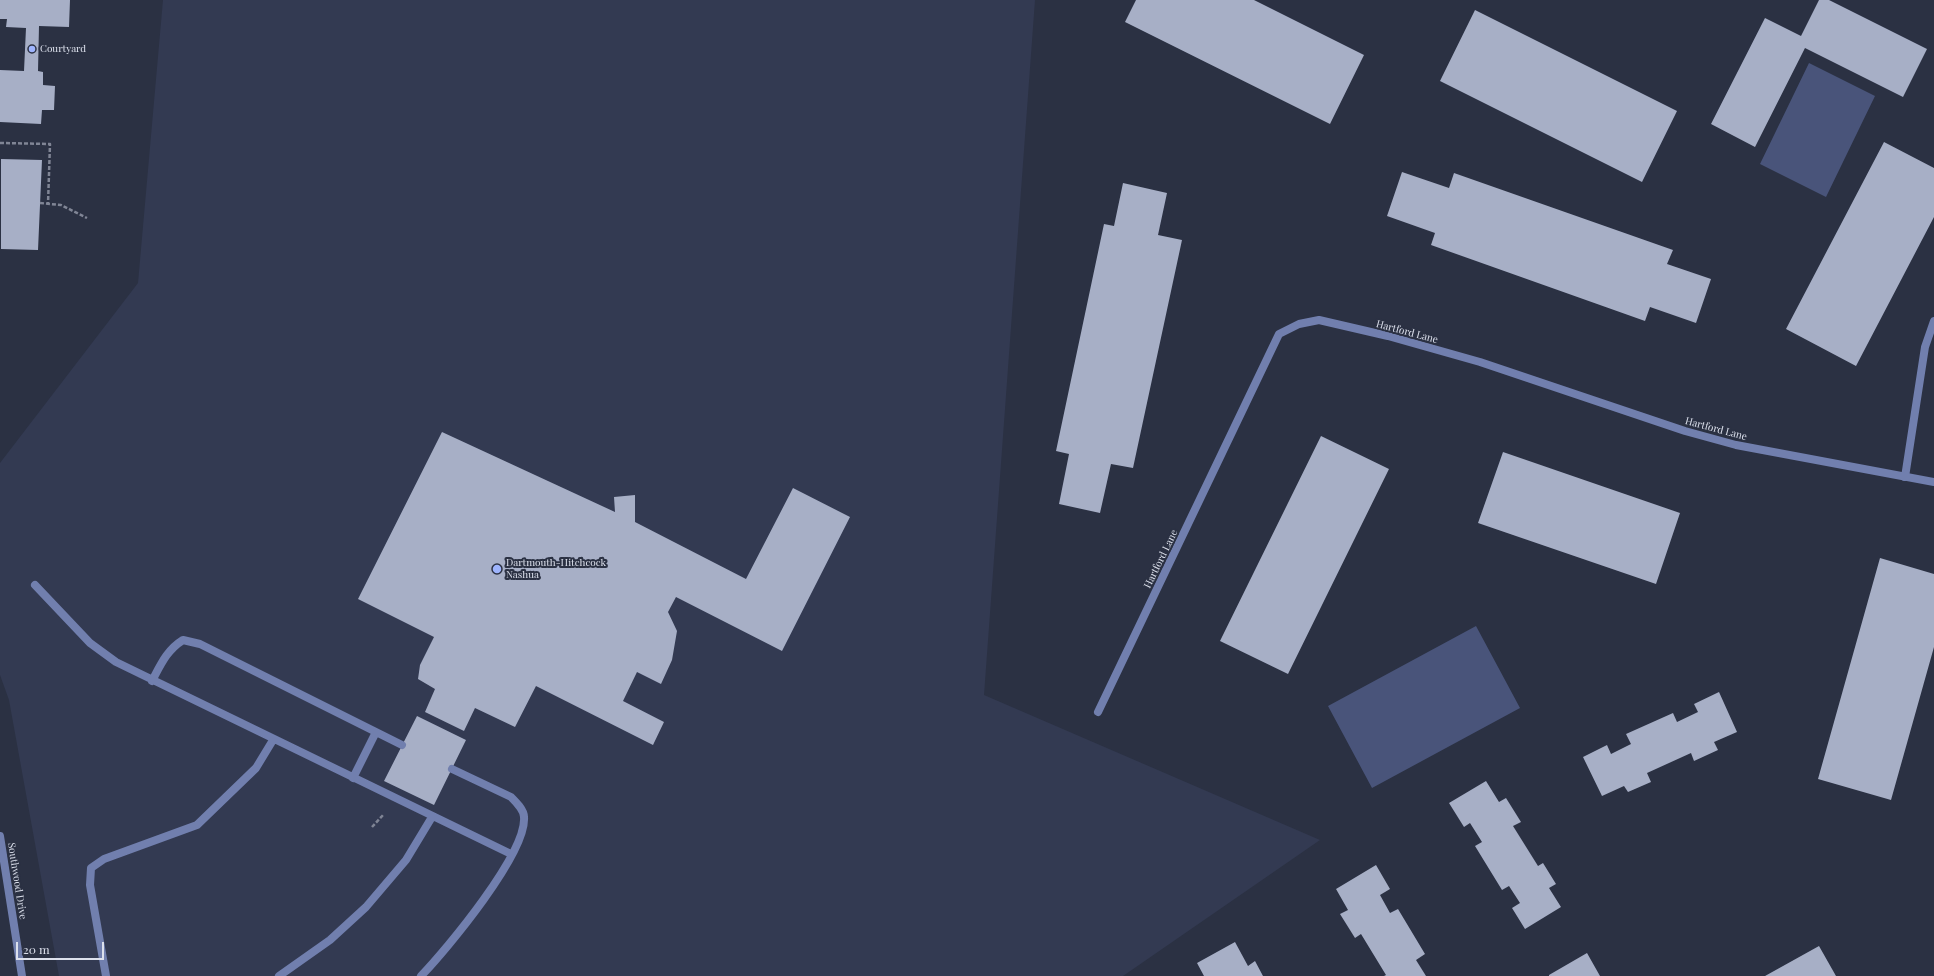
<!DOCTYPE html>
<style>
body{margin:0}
#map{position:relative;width:1934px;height:976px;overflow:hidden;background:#2b3143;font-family:"Playfair Display",serif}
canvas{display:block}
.scale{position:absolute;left:16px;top:942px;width:88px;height:18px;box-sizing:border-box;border:2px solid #dce0ec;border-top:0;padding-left:5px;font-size:12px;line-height:14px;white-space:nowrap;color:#dce0ec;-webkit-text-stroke:3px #2b3143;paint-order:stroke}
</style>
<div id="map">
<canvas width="1934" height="976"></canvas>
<div class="scale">20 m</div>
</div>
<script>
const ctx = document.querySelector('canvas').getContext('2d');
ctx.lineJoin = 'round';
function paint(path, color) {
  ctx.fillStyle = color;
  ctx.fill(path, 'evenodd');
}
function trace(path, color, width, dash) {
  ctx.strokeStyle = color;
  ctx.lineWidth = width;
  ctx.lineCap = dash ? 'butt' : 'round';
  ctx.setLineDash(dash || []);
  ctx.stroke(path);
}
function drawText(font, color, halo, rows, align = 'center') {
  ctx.font = font + ' "Playfair Display",serif';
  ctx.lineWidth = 4;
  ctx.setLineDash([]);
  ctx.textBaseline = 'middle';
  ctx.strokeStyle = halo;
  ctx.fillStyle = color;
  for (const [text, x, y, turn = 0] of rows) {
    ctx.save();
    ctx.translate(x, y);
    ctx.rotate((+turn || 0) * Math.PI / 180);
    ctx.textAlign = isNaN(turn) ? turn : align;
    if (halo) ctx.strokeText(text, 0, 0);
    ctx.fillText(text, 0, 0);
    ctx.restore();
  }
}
const built = new Path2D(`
 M163 0H1035L984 695 1320 840 1123 976H59L9 700 0 675V463L138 283Z`);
const green = new Path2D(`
 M1809 63 1875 96 1826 197 1760 164Z
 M1476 626 1520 708 1372 788 1328 706Z`);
const building = new Path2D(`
 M0 0H70L69 27 39 26 38 71 43 72V85L55 86 54 110H42L41 124 0 122V70L24 71 26 28 6 27 7 19H0Z
 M1136 0H1254L1364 55 1330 124 1125 22Z
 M1819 0H1829L1927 49 1903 97 1805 48 1755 147 1711 124 1765 18 1801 36Z
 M1475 10 1677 111 1642 182 1440 81Z
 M1884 142 1934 168V217L1856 366 1786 329Z
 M1 159 42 160 38 250 1 249Z
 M1402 172 1449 188 1454 173 1673 250 1667 264 1711 279 1696 323 1650 307 1645 321 1431 245 1435 233 1387 216Z
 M1123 183 1167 193 1158 235 1182 240 1133 468 1111 464 1100 513 1059 504 1069 454 1056 451 1104 224 1114 226Z
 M442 432 615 512 614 497 635 495V522L746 579 793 488 850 517 782 651 676 597 668 612 677 631 672 660 661 684 637 672 623 701 664 722 653 745 536 686 515 727 475 708 464 731 425 712 435 689 418 679 420 665 434 637 358 599Z
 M1321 436 1389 469 1288 674 1220 641Z
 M1503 452 1680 513 1656 584 1478 523Z
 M1880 558 1934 574V647L1891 800 1818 779Z
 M1719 692 1737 732 1714 742 1718 750 1694 761 1691 753 1647 773 1651 782 1628 792 1624 786 1602 796 1583 757 1607 745 1611 754 1631 744 1626 734 1673 713 1677 722 1698 712 1694 704Z
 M417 716 466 740 434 805 384 781Z
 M1486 781 1499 802 1506 798 1521 822 1513 826 1538 866 1543 863 1556 884 1549 888 1561 907 1525 929 1512 908 1520 903 1509 886 1502 890 1475 846 1482 842 1470 823 1464 827 1449 803Z
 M1376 865 1390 889 1380 895 1390 913 1398 909 1425 954 1416 960 1426 976H1384L1386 975 1361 934 1355 938 1340 914 1348 910 1336 889Z
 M1235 942 1248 966 1255 961 1263 976H1204L1197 963Z
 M1819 946 1836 976H1765Z
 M1587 953 1600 976H1549V975Z`);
const path = new Path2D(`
 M0 143 50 144 48 204
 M40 203 61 205 87 218
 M372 827 384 814`);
const service = new Path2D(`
 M1905 477 1925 347 1934 321
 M35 585 90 643 116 662 511 854
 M152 681C161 664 167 650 183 640L200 644 376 732
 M353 778 376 732 402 745
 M106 976 90 885 91 868 104 859 197 825 256 768 273 740
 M279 976 330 940 366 907 406 860 432 817
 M421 976C447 949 527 853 524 817 524 810 516 802 511 797L452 769`);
const minor = new Path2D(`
 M1098 712 1279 334 1299 324 1319 320 1388 336 1480 362 1685 431 1736 445 1934 482
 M0 836 22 976`);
const markers = [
 [32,49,4,"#9eb4fd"],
 [497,569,5,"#9eb4fd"]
];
const poiNames = [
 ["Courtyard",40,49],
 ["Dartmouth-Hitchcock",506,563],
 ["Nashua",506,575]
];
const streetNames = [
 ["Hartford Lane",1407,332,15],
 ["Hartford Lane",1716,429,15],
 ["Hartford Lane",1161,559,-64],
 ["Southwood Drive",17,881,81]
];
paint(built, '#333a52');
paint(green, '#49547a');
paint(building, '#a7afc6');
trace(path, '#808595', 2.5, [4, 2]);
trace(service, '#717fae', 8);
trace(minor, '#717fae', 8);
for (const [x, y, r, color] of markers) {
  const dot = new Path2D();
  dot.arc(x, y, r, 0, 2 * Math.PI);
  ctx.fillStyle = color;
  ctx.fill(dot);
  trace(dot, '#2b3143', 1.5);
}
drawText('10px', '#dce0ec', '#2b3143', poiNames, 'left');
drawText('10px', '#dce0ec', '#2b3143', streetNames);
</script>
